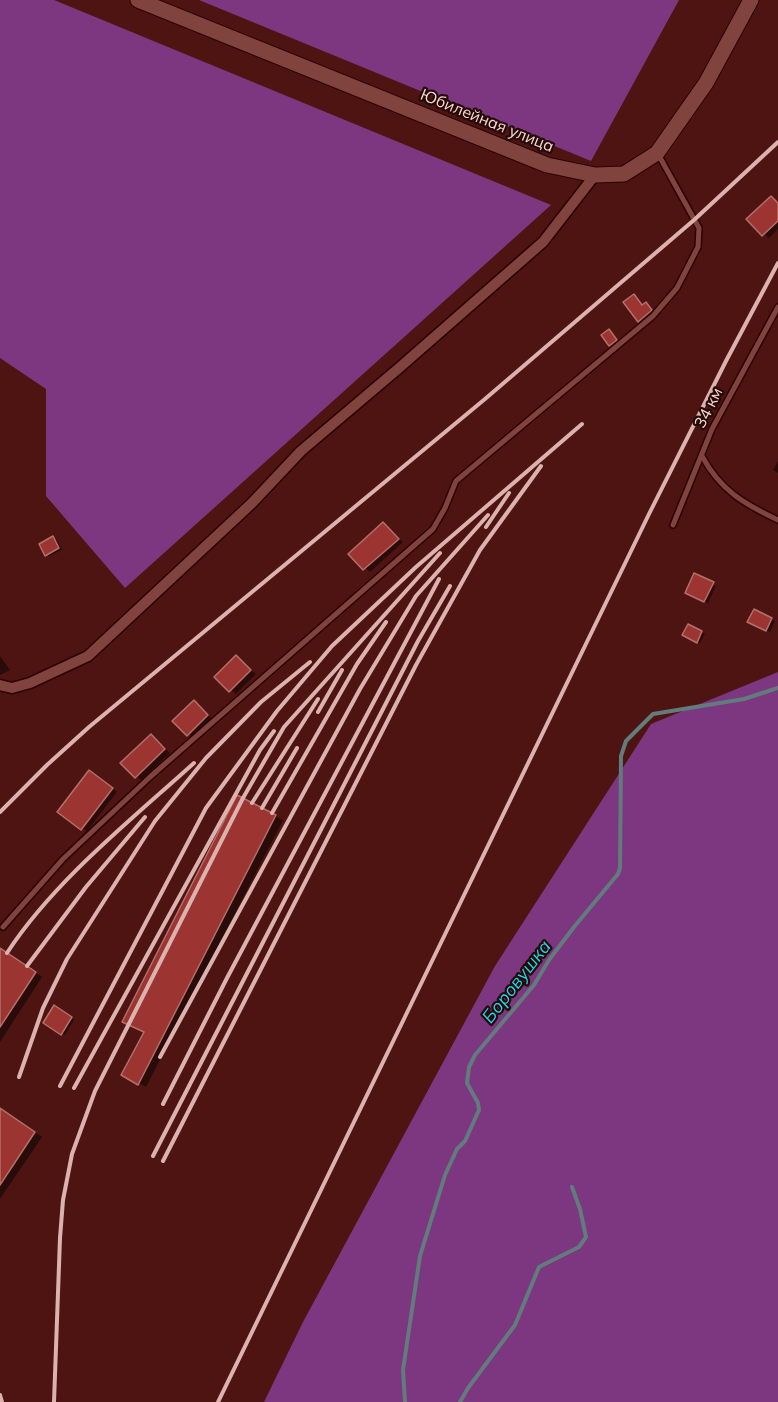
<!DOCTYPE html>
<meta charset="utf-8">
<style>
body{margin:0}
canvas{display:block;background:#4d1412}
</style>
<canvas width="778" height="1402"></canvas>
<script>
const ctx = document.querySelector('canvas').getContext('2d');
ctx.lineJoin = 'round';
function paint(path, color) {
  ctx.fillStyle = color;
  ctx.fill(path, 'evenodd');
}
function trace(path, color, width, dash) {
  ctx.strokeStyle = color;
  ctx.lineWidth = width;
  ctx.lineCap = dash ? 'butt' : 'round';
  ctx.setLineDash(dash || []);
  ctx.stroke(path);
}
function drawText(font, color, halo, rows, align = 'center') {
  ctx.font = font + ' Mulish,sans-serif';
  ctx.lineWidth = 4.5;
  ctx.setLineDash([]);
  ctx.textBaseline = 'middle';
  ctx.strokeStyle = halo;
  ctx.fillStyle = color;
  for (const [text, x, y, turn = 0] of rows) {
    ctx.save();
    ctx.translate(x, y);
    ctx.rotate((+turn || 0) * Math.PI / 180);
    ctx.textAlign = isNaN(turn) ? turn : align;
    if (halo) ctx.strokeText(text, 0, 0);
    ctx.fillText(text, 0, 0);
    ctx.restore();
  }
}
const forest = new Path2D(`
 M0 0H54L551 205 125 588 46 496V389L0 358Z
 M199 0H679L591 161Z
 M778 672V1402H264L303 1322 495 966 651 724Z`);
const shadow = new Path2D(`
 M771 198 778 202V229L769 238 748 219Z
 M637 298 643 306 646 304 654 312 643 322 639 321Z
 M778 461V473L773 470Z
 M384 524 403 542 370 572 350 554Z
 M53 538 57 540 62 550 49 556 46 554Z
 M695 575 716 586 708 603 687 593Z
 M754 611 775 621 770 632 749 622Z
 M688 626 705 634 700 643 684 635Z
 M0 656 10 670 0 675Z
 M236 657 256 674 236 694 216 677Z
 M194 702 212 719 193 737 187 734Z
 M151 736 170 753 141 780 123 763Z
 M95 775 117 792 87 831 82 828Z
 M275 816 283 820 146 1087 123 1074Z
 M0 949 42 977 0 1042Z
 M54 1007 74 1020 65 1035 45 1023Z
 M0 1109 42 1137 0 1199Z`);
const stream = new Path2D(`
 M405 1402 403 1370 420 1256 445 1175 457 1149 465 1141 479 1110 478 1103 467 1083 469 1067 475 1055 534 985 549 960 574 927 618 874 620 868 621 756 626 741 653 714 744 699 778 688
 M460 1402 468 1388 515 1325 539 1267 579 1247 586 1237 580 1209 572 1187`);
const building = new Path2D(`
 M771 196 778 203V221L762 236 746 219Z
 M634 294 642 305 646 302 652 310 638 322 623 302Z
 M609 329 617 340 609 346 601 335Z
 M383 522 399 539 363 570 348 554Z
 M53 536 59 548 45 556 39 544Z
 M694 573 714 582 704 602 685 593Z
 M754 609 772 618 766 631 747 622Z
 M688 624 702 631 697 643 682 635Z
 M236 655 251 670 229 692 214 677Z
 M194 700 208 715 187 736 172 721Z
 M151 734 165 749 135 778 120 763Z
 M89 770 113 788 81 830 57 812Z
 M237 795 276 815 138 1085 121 1075 144 1032 122 1022Z
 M0 948 36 972 0 1027Z
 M54 1005 72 1017 61 1035 43 1023Z
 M0 1108 35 1132 0 1185Z`);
const service = new Path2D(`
 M702 456C720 490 744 504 778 520
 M673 525 712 429 778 307
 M3 927 63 859 150 777 433 529 445 508 456 481 653 316 677 288 698 247 699 228 658 154`);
const minor = new Path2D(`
 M0 685 12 688 30 683 88 656 252 503 301 451 399 368 543 242 595 175`);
const secondary = new Path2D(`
 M138 0 547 165 595 175 624 174 657 153 706 83 751 0`);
const rail = new Path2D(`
 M486 527 509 493
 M318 712 342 670
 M252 803 318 699
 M262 808 297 748
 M0 812 47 765 89 727 485 399 694 220 778 142
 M272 813 357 664 386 622
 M7 953C54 881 131 820 194 763
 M27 966 86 887 145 817
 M160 1057 360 689 416 596 488 515
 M19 1077 43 1008 67 959 155 821 206 758 261 702 310 662
 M60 1086 206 808 277 711 332 646 416 567 582 424
 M74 1088 260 750 274 731
 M163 1104 227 978 439 579
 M153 1156 418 641 450 586
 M163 1161 416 665 480 550 541 466
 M0 1395 2 1402
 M54 1402 60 1238 63 1200 72 1154 95 1091 243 798 284 727 440 553
 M218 1402 649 514 726 361 778 263`);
const streetNames = [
 ["Юбилейная улица",487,121,22],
 ["34 км",709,408,-63]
];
const waterNames = [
 ["Боровушка",517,982,-52]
];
paint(forest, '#7d3680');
paint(shadow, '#0007');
trace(stream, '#627b7d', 4);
paint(building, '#9c3531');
trace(building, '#b4706a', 1.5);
trace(service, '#2b0203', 8);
trace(minor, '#2b0203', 13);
trace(secondary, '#2b0203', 17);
trace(service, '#81433e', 5);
trace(minor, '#81433e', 10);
trace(secondary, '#81433e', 15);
trace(rail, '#dcb2ae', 4);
drawText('16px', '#fbd5d0', '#240a09', streetNames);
drawText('italic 18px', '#1fd8ea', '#240a09', waterNames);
</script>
